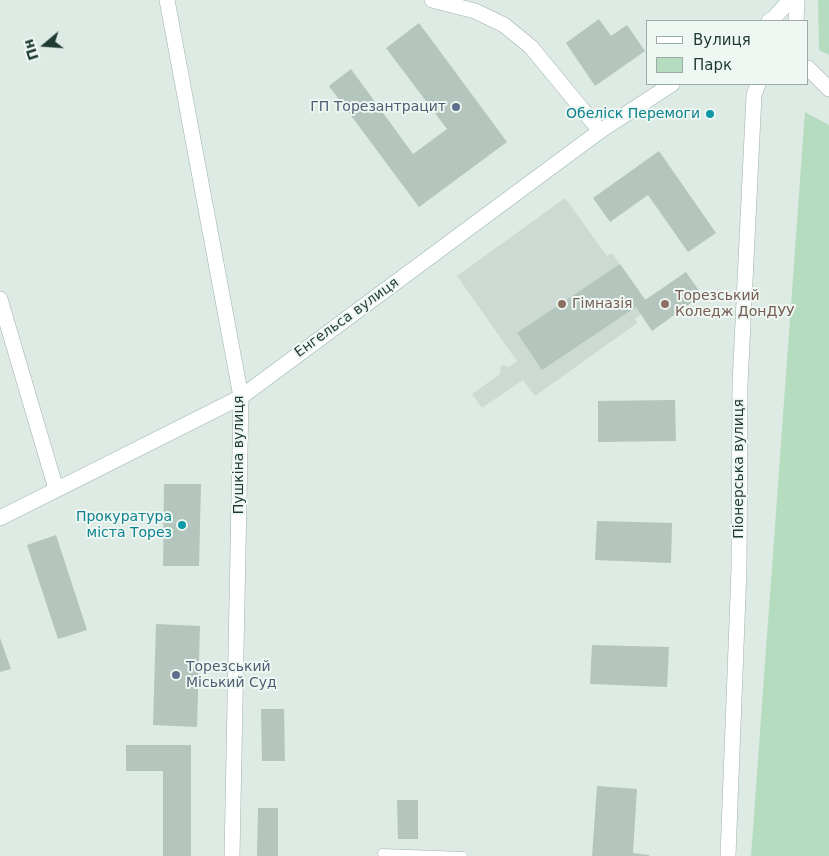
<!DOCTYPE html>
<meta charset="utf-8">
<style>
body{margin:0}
#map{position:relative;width:829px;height:856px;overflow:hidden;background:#deeae4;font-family:"DejaVu Sans",sans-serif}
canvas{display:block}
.legend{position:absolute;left:646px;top:20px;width:162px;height:65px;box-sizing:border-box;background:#eef7f2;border:1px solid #9baba5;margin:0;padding:6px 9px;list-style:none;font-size:15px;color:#1f3a32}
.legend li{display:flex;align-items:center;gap:10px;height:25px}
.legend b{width:25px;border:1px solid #9baba5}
.north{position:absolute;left:20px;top:20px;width:50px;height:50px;-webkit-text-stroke:4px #eef7f2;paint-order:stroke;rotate:252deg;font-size:14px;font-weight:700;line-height:20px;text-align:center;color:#1f3a32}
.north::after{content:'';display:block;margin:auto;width:18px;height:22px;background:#1f3a32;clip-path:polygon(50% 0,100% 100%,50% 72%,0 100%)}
</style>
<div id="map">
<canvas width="829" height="856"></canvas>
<ul class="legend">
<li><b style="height:6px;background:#fff"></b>Вулиця</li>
<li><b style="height:14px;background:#b6dcbf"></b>Парк</li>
</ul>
<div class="north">Пн</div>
</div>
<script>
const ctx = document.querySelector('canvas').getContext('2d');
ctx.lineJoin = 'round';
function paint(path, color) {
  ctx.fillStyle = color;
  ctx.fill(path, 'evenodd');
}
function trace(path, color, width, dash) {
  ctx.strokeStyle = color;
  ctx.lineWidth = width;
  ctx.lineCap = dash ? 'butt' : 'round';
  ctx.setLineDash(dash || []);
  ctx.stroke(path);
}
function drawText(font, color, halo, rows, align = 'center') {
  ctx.font = font + ' "DejaVu Sans",sans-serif';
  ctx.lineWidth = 4;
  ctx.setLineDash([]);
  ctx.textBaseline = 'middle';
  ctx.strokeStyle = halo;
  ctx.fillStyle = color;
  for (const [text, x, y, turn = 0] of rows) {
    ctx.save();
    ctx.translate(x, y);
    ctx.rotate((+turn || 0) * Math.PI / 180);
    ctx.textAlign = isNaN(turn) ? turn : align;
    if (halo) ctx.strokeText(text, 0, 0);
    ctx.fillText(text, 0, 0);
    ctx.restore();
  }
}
const built = new Path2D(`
 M565 198 607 256 612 253 651 307 635 319 637 323 535 396 523 380 482 408 472 394 500 374 501 365 509 367 517 361 457 276Z`);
const green = new Path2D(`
 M818 0H829V55L819 50Z
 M805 112 829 125V856H751Z`);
const building = new Path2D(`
 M599 19 611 36 627 25 645 51 595 86 566 43Z
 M419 23 507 142 419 207 329 86 351 69 413 154 447 129 386 48Z
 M659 151 716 233 688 252 648 195 610 222 593 198Z
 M620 264 645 300 686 272 702 295 652 331 636 307 542 370 517 333Z
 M675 400 676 441 598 442V401Z
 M164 484H201L199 566H163Z
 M597 521 672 523 671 563 595 560Z
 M56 535 87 630 58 639 27 545Z
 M156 624 200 626 197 727 153 725Z
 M0 638 11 669 0 672Z
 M592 645 669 647 667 687 590 684Z
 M261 709H284L285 761H262Z
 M126 745H191V856H163V771H126Z
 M597 786 637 789 633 853 649 855V856H592Z
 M397 800H418V839H398Z
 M258 808H278V856H257Z`);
const lane = new Path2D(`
 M382 853 463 856`);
const street = new Path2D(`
 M432 0 475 11 504 25 531 47 600 131
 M808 68 829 89
 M0 299 56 489
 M232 856 241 397
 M728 856 739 569 740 384 754 95 758 84`);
const secondary = new Path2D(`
 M167 0 241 397
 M769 21 774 18 790 0
 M796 21 797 0
 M0 518 241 397 600 131 672 84`);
const markers = [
 [456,107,5,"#5c6f8a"],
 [710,114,5,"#0f9aa8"],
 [562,304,5,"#8d6e63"],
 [665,304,5,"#8d6e63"],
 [182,525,5,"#0f9aa8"],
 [176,675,5,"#5c6f8a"]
];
const serviceNames = [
 ["ГП Торезантрацит",446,107],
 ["Торезський",186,667,"left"],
 ["Міський Суд",186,683,"left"]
];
const cultureNames = [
 ["Обеліск Перемоги",700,114],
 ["Прокуратура",172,517],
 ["міста Торез",172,533]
];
const educationNames = [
 ["Торезський",675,296],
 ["Коледж ДонДУУ",675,312],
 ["Гімназія",572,304]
];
const streetNames = [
 ["Енгельса вулиця",347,318,-36],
 ["Пушкіна вулиця",239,455,-90],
 ["Піонерська вулиця",739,469,-90]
];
paint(built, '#ccdad3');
paint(green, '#b6dcbf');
paint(building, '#b3c5bd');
trace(lane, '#a1b2ab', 9);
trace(street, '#a1b2ab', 16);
trace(secondary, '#9db6ac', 16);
trace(lane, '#fff', 8);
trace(street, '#fff', 15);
trace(secondary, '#fff', 15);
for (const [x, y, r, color] of markers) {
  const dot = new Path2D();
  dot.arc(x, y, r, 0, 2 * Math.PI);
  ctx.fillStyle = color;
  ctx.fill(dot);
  trace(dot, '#eef7f2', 2);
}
drawText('14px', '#4e5e75', '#eef7f2', serviceNames, 'right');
drawText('14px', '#0d838f', '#eef7f2', cultureNames, 'right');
drawText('14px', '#785e54', '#eef7f2', educationNames, 'left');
drawText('14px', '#1f3a32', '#eef7f2', streetNames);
</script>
